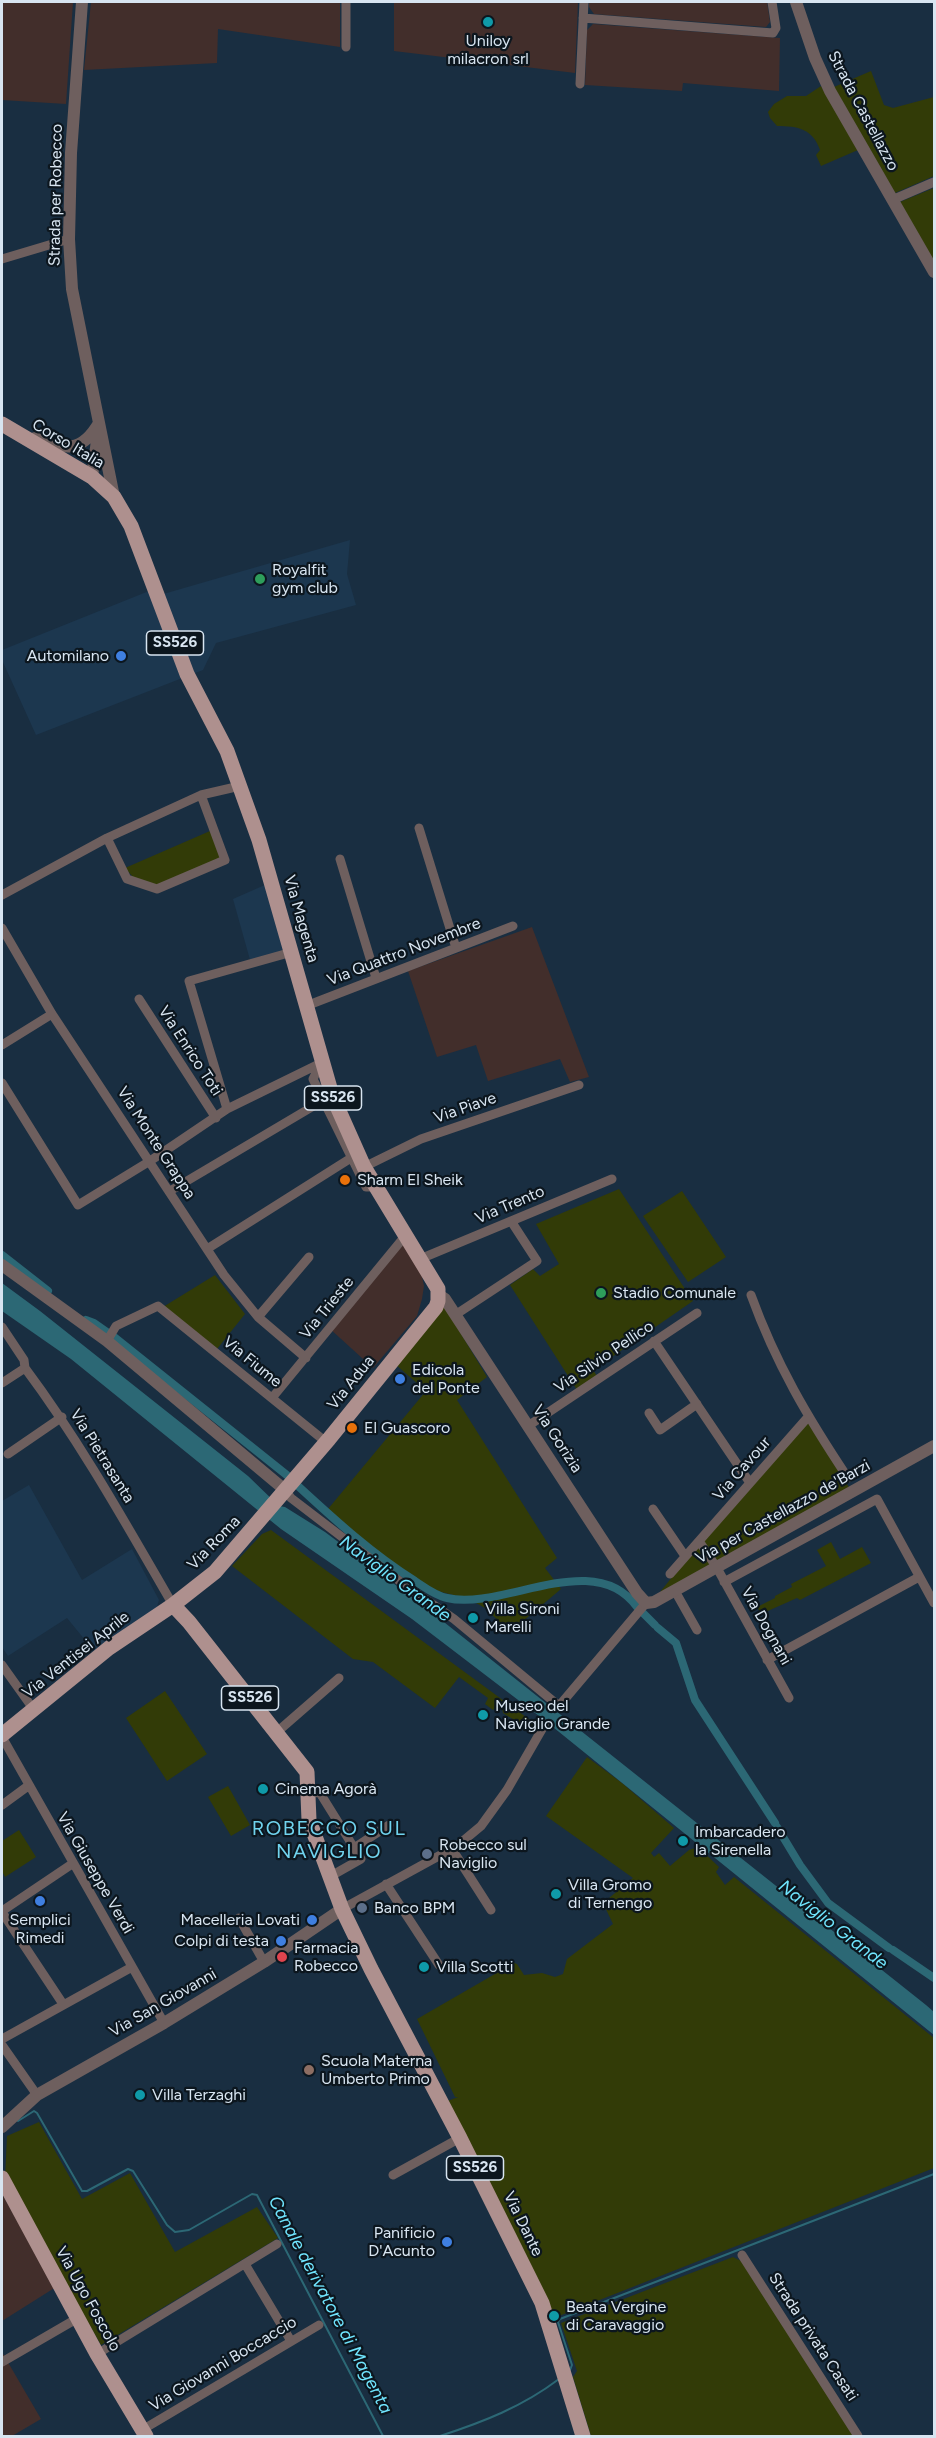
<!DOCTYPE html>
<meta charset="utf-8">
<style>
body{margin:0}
#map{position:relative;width:936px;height:2438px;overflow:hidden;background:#192e41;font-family:Figtree,sans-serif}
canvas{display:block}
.frame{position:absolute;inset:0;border:3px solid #d8e5f1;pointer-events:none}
</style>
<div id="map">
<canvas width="936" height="2438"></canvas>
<div class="frame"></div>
</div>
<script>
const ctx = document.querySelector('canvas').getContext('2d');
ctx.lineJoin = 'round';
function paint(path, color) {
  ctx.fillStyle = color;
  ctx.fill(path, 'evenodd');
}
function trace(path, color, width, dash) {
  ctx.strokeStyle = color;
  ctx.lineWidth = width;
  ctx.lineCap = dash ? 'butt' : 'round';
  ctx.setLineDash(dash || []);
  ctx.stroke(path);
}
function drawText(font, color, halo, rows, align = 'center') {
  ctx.font = font + ' Figtree,sans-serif';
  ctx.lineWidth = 4.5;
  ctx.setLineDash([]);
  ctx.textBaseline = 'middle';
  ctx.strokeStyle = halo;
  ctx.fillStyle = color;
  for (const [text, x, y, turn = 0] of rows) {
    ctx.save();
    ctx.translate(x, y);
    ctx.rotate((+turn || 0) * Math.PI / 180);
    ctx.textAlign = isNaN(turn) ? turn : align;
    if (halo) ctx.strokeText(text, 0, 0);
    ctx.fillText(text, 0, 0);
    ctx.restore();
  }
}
const built = new Path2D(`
 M350 540 347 574 356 605 216 643 203 670 36 735 2 660V650L149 591 153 597Z
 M267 884 284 956 252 967 233 899Z
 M29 1485 82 1580 132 1549 159 1600 156 1610 94 1651 67 1618 8 1656 2 1647V1501Z`);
const industrial = new Path2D(`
 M2 2H73L66 104 2 100Z
 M91 2H340V47L218 29 217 63 84 70Z
 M394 2H578L575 73 394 51Z
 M589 2H767L770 22 766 27 594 14 589 7Z
 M593 24 780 38 779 91 683 83 682 91 585 85 587 30Z
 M532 927 589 1077 570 1082 560 1059 488 1081 476 1045 437 1057 408 971Z
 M401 1241 421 1272 424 1286 422 1299 417 1316 373 1368 329 1328Z
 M2 2194 56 2287 2 2321Z
 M2 2352 41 2419 12 2436H2Z`);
const green = new Path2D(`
 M871 71 884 105 893 108 934 97V176L895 193 834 87Z
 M821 86 858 150 821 166 816 155 820 150C813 129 798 126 777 126L770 118 768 112 774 104 787 96H806Z
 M934 188V261L900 202Z
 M210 831 221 859 157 885 133 877 125 868Z
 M619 1189 693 1301 593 1370 597 1376 577 1390 510 1285 533 1269 540 1276 559 1264 536 1224Z
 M682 1191 726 1257 688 1282 643 1216Z
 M215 1275 245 1314 217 1349 163 1307Z
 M443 1304 487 1377 457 1400 557 1558 545 1568 561 1589 510 1632 485 1608 469 1599 422 1587 365 1543 328 1509 426 1391 395 1364Z
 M808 1420 850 1489 717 1563 702 1541Z
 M271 1530 541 1728 538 1735 503 1713 502 1708 497 1705 493 1710 485 1704 488 1698 459 1677 435 1708 373 1662 353 1659 232 1566 262 1534Z
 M831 1542 840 1559 862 1547 871 1563 800 1600 797 1598 761 1614 757 1607 775 1598V1596L792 1587 791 1584 826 1566 817 1550Z
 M699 1544 713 1566 666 1591 660 1592Z
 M165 1691 207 1754 167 1781 126 1718Z
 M587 1757 622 1783 674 1828 651 1853 654 1857 659 1853 670 1866 689 1850 698 1847 719 1867 716 1872 725 1885 734 1877 934 2038V2168L554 2318 445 2102 458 2097H455L417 2019 514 1963 517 1964 524 1975 542 1973 555 1977 563 1974 567 1959 613 1924 603 1903 633 1878 546 1816Z
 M228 1786 250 1825 231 1836 208 1797Z
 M19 1830 36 1857 5 1877 2 1871V1841Z
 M39 2122 82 2199 130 2173 175 2252 257 2207 278 2238 101 2345 5 2178 7 2136Z
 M733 2257 741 2261 854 2436H591L573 2377 577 2371 561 2323Z`);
const water = new Path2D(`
 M2 1283 40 1311 248 1476 279 1506 285 1507 325 1532 425 1607 926 2005 934 2012V2035L543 1719 412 1619 281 1529 71 1359 2 1311Z`);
const stream = new Path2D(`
 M18 2121 34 2111 37 2113 82 2191H87L128 2169 133 2171 167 2225 175 2232 189 2230 252 2194 257 2195 383 2436
 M570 2370 572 2365 558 2322 560 2319 934 2174
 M440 2436C483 2422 522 2407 559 2379`);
const canal = new Path2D(`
 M2 1255 48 1291
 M86 1320 94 1323 114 1337 288 1476
 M298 1486C335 1520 372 1554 415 1581 424 1587 436 1596 447 1598 503 1611 594 1547 637 1607
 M642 1612 655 1625
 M658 1628 676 1643 695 1700 775 1823
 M777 1827 800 1865 828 1903 889 1948
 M893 1950 934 1978`);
const minor = new Path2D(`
 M583 18 773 33 776 28 772 2
 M346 47V2
 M580 84 584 2
 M892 200 934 182
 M2 259 69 239
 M419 828 456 948
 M107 838 127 879 157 889 225 860 201 795
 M340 859 376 978
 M2 895 107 838 201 795 240 786
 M2 928 52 1014 224 1275 258 1317 306 1358
 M292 952 189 981 227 1109 321 1063
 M139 999 216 1118
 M306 1006 513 926
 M2 1045 52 1014
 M321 1063 313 1079 366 1187H375
 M2 1083 78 1205 150 1161 227 1109
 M364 1167 421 1139 579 1085
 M170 1191 322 1101
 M207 1249 351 1158
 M420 1259 612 1179
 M751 1295C776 1364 808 1418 848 1478
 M455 1315 537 1261 511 1221
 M258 1317 309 1257
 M2 1327 24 1360 25 1368C81 1443 126 1524 173 1605
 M107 1341 116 1326 158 1306 326 1442
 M654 1341 750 1483
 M2 1383 25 1368
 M272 1398 405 1236
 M649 1413 660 1430 697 1404
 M528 1426 697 1313
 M8 1454 62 1417
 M285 1490 291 1498 406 1586 454 1619 559 1706 646 1603
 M653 1509 685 1556
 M699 1541 717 1568 789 1698
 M670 1574 808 1417
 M724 1582 877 1499 934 1603
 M675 1591 697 1630
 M767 1660 919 1577
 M2 1665 34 1710
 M277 1732 339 1678
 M2 1737 164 2023
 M308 1792 320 1793 361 1859 331 1876
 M2 1805 28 1786
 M354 1848 389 1825
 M452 1849 491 1910
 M386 1884 439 1965
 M342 1909 457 1846 481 1826 507 1790 545 1724
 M2 1911 72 1864
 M2 1912 63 2004
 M239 1918 264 1962
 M2 2039 132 1967
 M2 2045 37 2095
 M393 2175 460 2138
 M742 2255 858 2436
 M245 2264 291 2341
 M97 2354 277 2244
 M2 2362 78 2318
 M142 2430 319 2325`);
const tertiary = new Path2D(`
 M82 2 71 153 69 239 72 289 114 497
 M796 2 815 58 830 91 934 272
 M35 438C65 449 81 454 99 423
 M92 477 98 433
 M2 1265 107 1341 285 1490
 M439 1295 445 1299 637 1593 646 1603 654 1602 934 1446
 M2 2127 37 2095 164 2023 264 1962 342 1909`);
const primary = new Path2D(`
 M2 424 92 477 114 497 131 526 187 674 227 751 259 840 332 1095 364 1167 438 1289V1301L436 1307 329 1439 215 1572 173 1605 109 1648 2 1735
 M173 1605 189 1622 307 1772 309 1820 342 1909 371 1969 460 2138 542 2303 583 2436
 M2 2178 97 2354 146 2436`);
const markers = [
 [488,22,6,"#0f9aa8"],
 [260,579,6,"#2e9e5b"],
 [121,656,6,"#3f7fe0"],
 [345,1180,6,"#e8710a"],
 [601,1293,6,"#2e9e5b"],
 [400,1379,6,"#3f7fe0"],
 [352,1428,6,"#e8710a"],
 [473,1618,6,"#0f9aa8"],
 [483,1715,6,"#0f9aa8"],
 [263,1789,6,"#0f9aa8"],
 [683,1841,6,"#0f9aa8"],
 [427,1854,6,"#5c6f8a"],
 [556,1894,6,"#0f9aa8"],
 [40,1901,6,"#3f7fe0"],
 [362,1908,6,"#5c6f8a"],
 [312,1920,6,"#3f7fe0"],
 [281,1941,6,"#3f7fe0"],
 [282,1957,6,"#e0444e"],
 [424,1967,6,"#0f9aa8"],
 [309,2070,6,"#8d6e63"],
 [140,2095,6,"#0f9aa8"],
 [447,2242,6,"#3f7fe0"],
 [554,2316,6,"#0f9aa8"]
];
const shields = [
 [175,643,57],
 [333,1098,57],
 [250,1698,57],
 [475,2168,57]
];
const shieldNames = [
 ["SS526",175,643],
 ["SS526",333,1098],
 ["SS526",250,1698],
 ["SS526",475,2168]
];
const poiNames = [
 ["Uniloy",488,41,"center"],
 ["milacron srl",488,59,"center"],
 ["Royalfit",272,570],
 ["gym club",272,588],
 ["Automilano",109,656,"right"],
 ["Sharm El Sheik",357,1180],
 ["Stadio Comunale",613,1293],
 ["Edicola",412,1370],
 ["del Ponte",412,1388],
 ["El Guascoro",364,1428],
 ["Villa Sironi",485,1609],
 ["Marelli",485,1627],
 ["Museo del",495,1706],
 ["Naviglio Grande",495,1724],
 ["Cinema Agorà",275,1789],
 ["Imbarcadero",695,1832],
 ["la Sirenella",695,1850],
 ["Robecco sul",439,1845],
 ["Naviglio",439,1863],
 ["Villa Gromo",568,1885],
 ["di Ternengo",568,1903],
 ["Banco BPM",374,1908],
 ["Semplici",40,1920,"center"],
 ["Rimedi",40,1938,"center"],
 ["Macelleria Lovati",300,1920,"right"],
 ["Colpi di testa",269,1941,"right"],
 ["Farmacia",294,1948],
 ["Robecco",294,1966],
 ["Villa Scotti",436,1967],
 ["Scuola Materna",321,2061],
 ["Umberto Primo",321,2079],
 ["Villa Terzaghi",152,2095],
 ["Panificio",435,2233,"right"],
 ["D'Acunto",435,2251,"right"],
 ["Beata Vergine",566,2307],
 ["di Caravaggio",566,2325]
];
const streetNames = [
 ["Strada Castellazzo",863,111,62],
 ["Strada per Robecco",56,195,-89],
 ["Corso Italia",68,444,31],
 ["Via Magenta",301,919,74],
 ["Via Quattro Novembre",404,952,-21],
 ["Via Enrico Toti",190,1051,57],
 ["Via Piave",465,1108,-19],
 ["Via Monte Grappa",156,1143,57],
 ["Via Trento",510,1205,-23],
 ["Via Trieste",327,1308,-51],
 ["Via Silvio Pellico",604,1357,-34],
 ["Via Fiume",252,1362,39],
 ["Via Adua",351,1383,-51],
 ["Via Gorizia",557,1439,57],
 ["Via Pietrasanta",102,1456,58],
 ["Via Cavour",742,1469,-49],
 ["Via per Castellazzo de'Barzi",783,1512,-29],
 ["Via Roma",214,1543,-46],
 ["Via Dognani",766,1626,61],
 ["Via Ventisei Aprile",76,1655,-38],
 ["Via Giuseppe Verdi",95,1873,60],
 ["Via San Giovanni",163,2003,-30],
 ["Via Dante",523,2224,64],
 ["Via Ugo Foscolo",88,2299,61],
 ["Strada privata Casati",813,2337,57],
 ["Via Giovanni Boccaccio",223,2364,-31]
];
const waterNames = [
 ["Naviglio Grande",395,1579,36],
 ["Naviglio Grande",833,1925,38],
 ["Canale derivatore di Magenta",330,2305,62]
];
const quarterNames = [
 ["ROBECCO SUL",329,1829],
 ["NAVIGLIO",329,1852]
];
paint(built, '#1c374f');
paint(industrial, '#422e2b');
paint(green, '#323b07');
paint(water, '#2c6875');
trace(stream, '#2c6875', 2);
trace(canal, '#2c6875', 8);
trace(minor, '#6e5f5e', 9);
trace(tertiary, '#6e5f5e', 12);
trace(primary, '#ae908e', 15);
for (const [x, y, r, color] of markers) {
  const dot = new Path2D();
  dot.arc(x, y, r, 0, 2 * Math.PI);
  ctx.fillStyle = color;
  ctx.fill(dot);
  trace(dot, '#0c161e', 2);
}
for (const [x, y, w] of shields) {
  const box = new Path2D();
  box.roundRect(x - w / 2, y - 12, w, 24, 4.5);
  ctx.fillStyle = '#0c161e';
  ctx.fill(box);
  trace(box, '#d8e5f1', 1.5);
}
drawText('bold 15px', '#d8e5f1', null, shieldNames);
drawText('16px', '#d8e5f1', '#0c161e', poiNames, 'left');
drawText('16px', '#d8e5f1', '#0c161e', streetNames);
drawText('italic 18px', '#70e5fe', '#0c161e', waterNames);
ctx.letterSpacing = '1.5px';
drawText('20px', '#70d3ee', '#0c161e', quarterNames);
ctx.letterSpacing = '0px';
</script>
